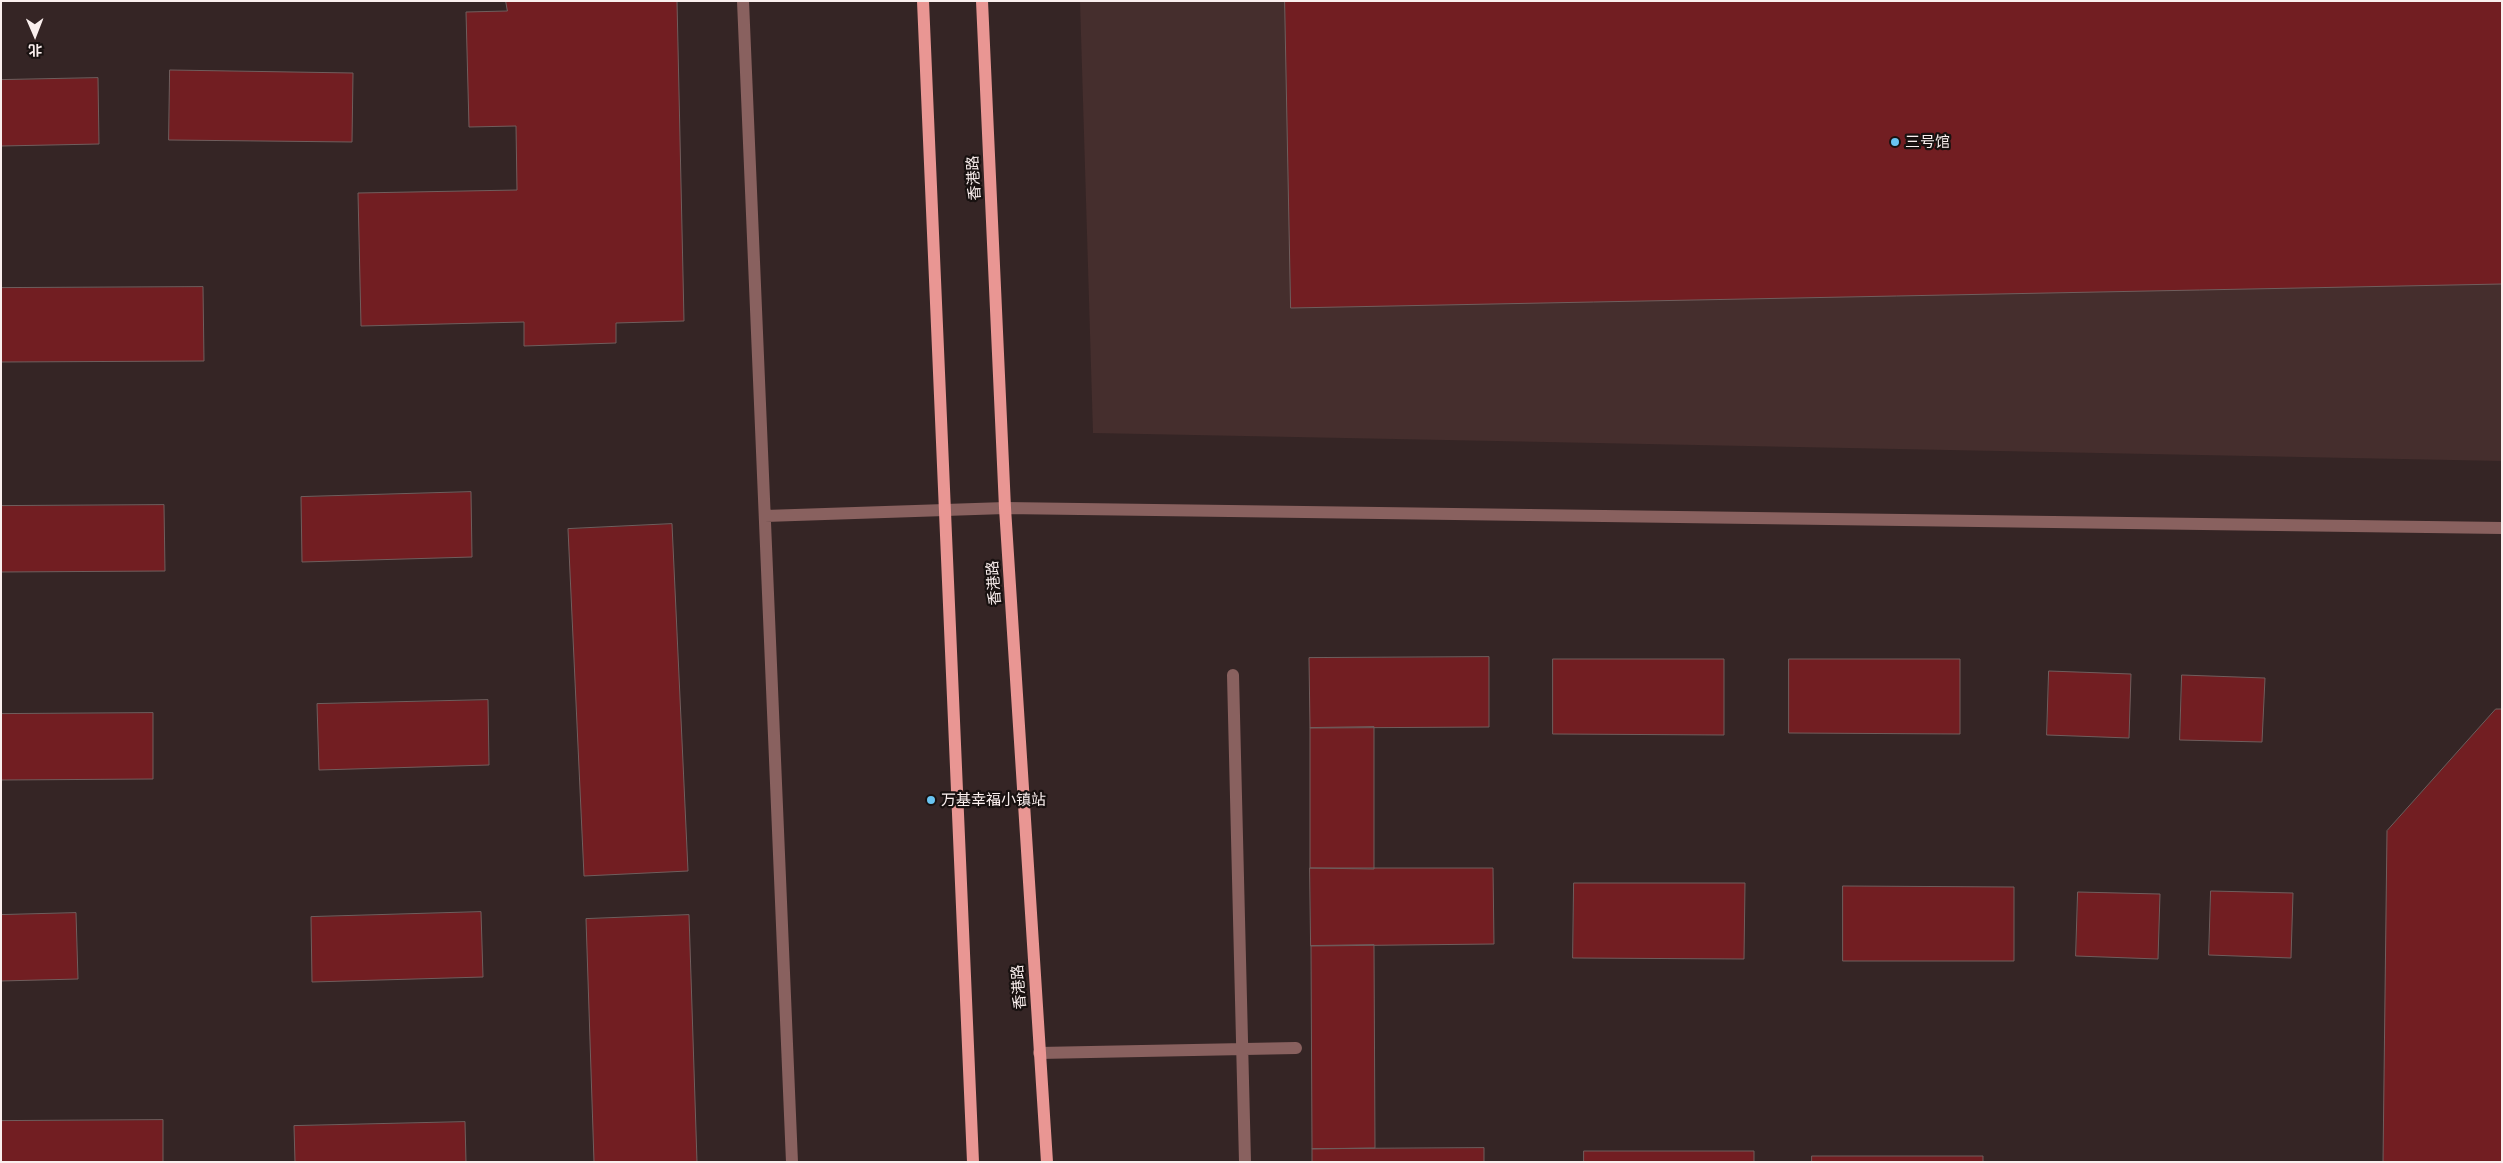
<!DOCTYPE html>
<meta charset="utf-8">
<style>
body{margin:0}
#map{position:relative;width:2503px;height:1163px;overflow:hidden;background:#352525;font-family:"Asap Condensed","Noto Sans SC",sans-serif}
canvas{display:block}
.frame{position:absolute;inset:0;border:2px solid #faefee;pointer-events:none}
.north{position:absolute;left:10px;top:10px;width:50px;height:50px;-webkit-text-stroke:4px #181110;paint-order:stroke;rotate:179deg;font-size:14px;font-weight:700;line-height:20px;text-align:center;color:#faefee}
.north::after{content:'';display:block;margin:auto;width:18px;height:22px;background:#faefee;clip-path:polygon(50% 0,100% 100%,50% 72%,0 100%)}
</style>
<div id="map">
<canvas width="2503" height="1163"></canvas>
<div class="frame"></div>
<div class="north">北</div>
</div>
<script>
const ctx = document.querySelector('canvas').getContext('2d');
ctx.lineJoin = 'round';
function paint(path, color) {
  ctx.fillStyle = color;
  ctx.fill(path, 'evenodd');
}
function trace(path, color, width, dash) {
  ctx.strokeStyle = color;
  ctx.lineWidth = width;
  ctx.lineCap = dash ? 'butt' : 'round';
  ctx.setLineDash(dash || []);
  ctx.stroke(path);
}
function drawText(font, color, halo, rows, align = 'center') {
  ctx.font = font + ' "Asap Condensed","Noto Sans SC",sans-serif';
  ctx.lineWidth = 4.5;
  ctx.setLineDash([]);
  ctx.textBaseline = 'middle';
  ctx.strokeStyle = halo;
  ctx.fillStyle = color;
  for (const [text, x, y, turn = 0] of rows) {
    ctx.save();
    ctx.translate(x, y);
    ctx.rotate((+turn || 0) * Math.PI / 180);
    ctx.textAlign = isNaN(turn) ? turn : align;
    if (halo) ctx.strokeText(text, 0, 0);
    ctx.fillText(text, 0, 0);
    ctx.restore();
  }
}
const built = new Path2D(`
 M1080 1H2502V461L1093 433Z`);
const building = new Path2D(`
 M506 1H677L684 321 616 323V343L524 346V322L361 326 358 193 517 190 516 126 469 127 466 12 507 11Z
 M1285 1H2502V284L1291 308Z
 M170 70 353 73 352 142 169 140Z
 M98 78 99 144 1 146V80Z
 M203 287 204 361 1 362V288Z
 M471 492 472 557 302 562 301 497Z
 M164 505 165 571 1 572V506Z
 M672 524 688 871 584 876 568 529Z
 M1489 657V727L1310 728 1309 658Z
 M1553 659H1724V735L1553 734Z
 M1789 659H1960V734L1789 733Z
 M2049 671 2131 674 2129 738 2047 735Z
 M2182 675 2265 678 2262 742 2180 740Z
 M488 700 489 765 319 770 317 704Z
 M2496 709H2502V1162H2383L2387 831Z
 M153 713V779L1 780V714Z
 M1374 727V869L1310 868V728Z
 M1310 868H1493L1494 944 1311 946Z
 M1574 883H1745L1744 959 1573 958Z
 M1843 886 2014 887V961H1843Z
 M2211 891 2293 893 2291 958 2209 955Z
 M2078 892 2160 894 2158 959 2076 956Z
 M481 912 483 977 312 982 311 917Z
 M76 913 78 979 1 981V915Z
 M689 915 697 1162H594L586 919Z
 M1374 945 1375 1148 1312 1149 1311 946Z
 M163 1120V1162H1V1121Z
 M465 1122 466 1162H295L294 1126Z
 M1484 1148V1162H1312V1149Z
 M1584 1151H1754V1162H1584Z
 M1812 1156H1983V1162H1812Z`);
const minor = new Path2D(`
 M743 1 792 1162
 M765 516 1005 508 2502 528
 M1233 675 1245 1162
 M1039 1053 1296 1048`);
const major = new Path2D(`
 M923 1 973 1162
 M982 1 1005 508 1047 1162`);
const markers = [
 [1895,142,5,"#69c4f1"],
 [931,800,5,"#69c4f1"]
];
const poiNames = [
 ["三号馆",1905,142],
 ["万基幸福小镇站",941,800]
];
const streetNames = [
 ["香港路",974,178,-93],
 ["香港路",994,583,-94],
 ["香港路",1019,987,-94]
];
paint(built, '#452e2d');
paint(building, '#721e22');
trace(building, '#705e5d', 1);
trace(minor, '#89615f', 12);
trace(major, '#e99693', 12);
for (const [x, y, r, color] of markers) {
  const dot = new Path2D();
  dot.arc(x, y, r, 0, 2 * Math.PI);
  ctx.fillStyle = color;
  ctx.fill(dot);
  trace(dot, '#181110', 2);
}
drawText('15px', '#faefee', '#181110', poiNames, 'left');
drawText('15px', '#faefee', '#181110', streetNames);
</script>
